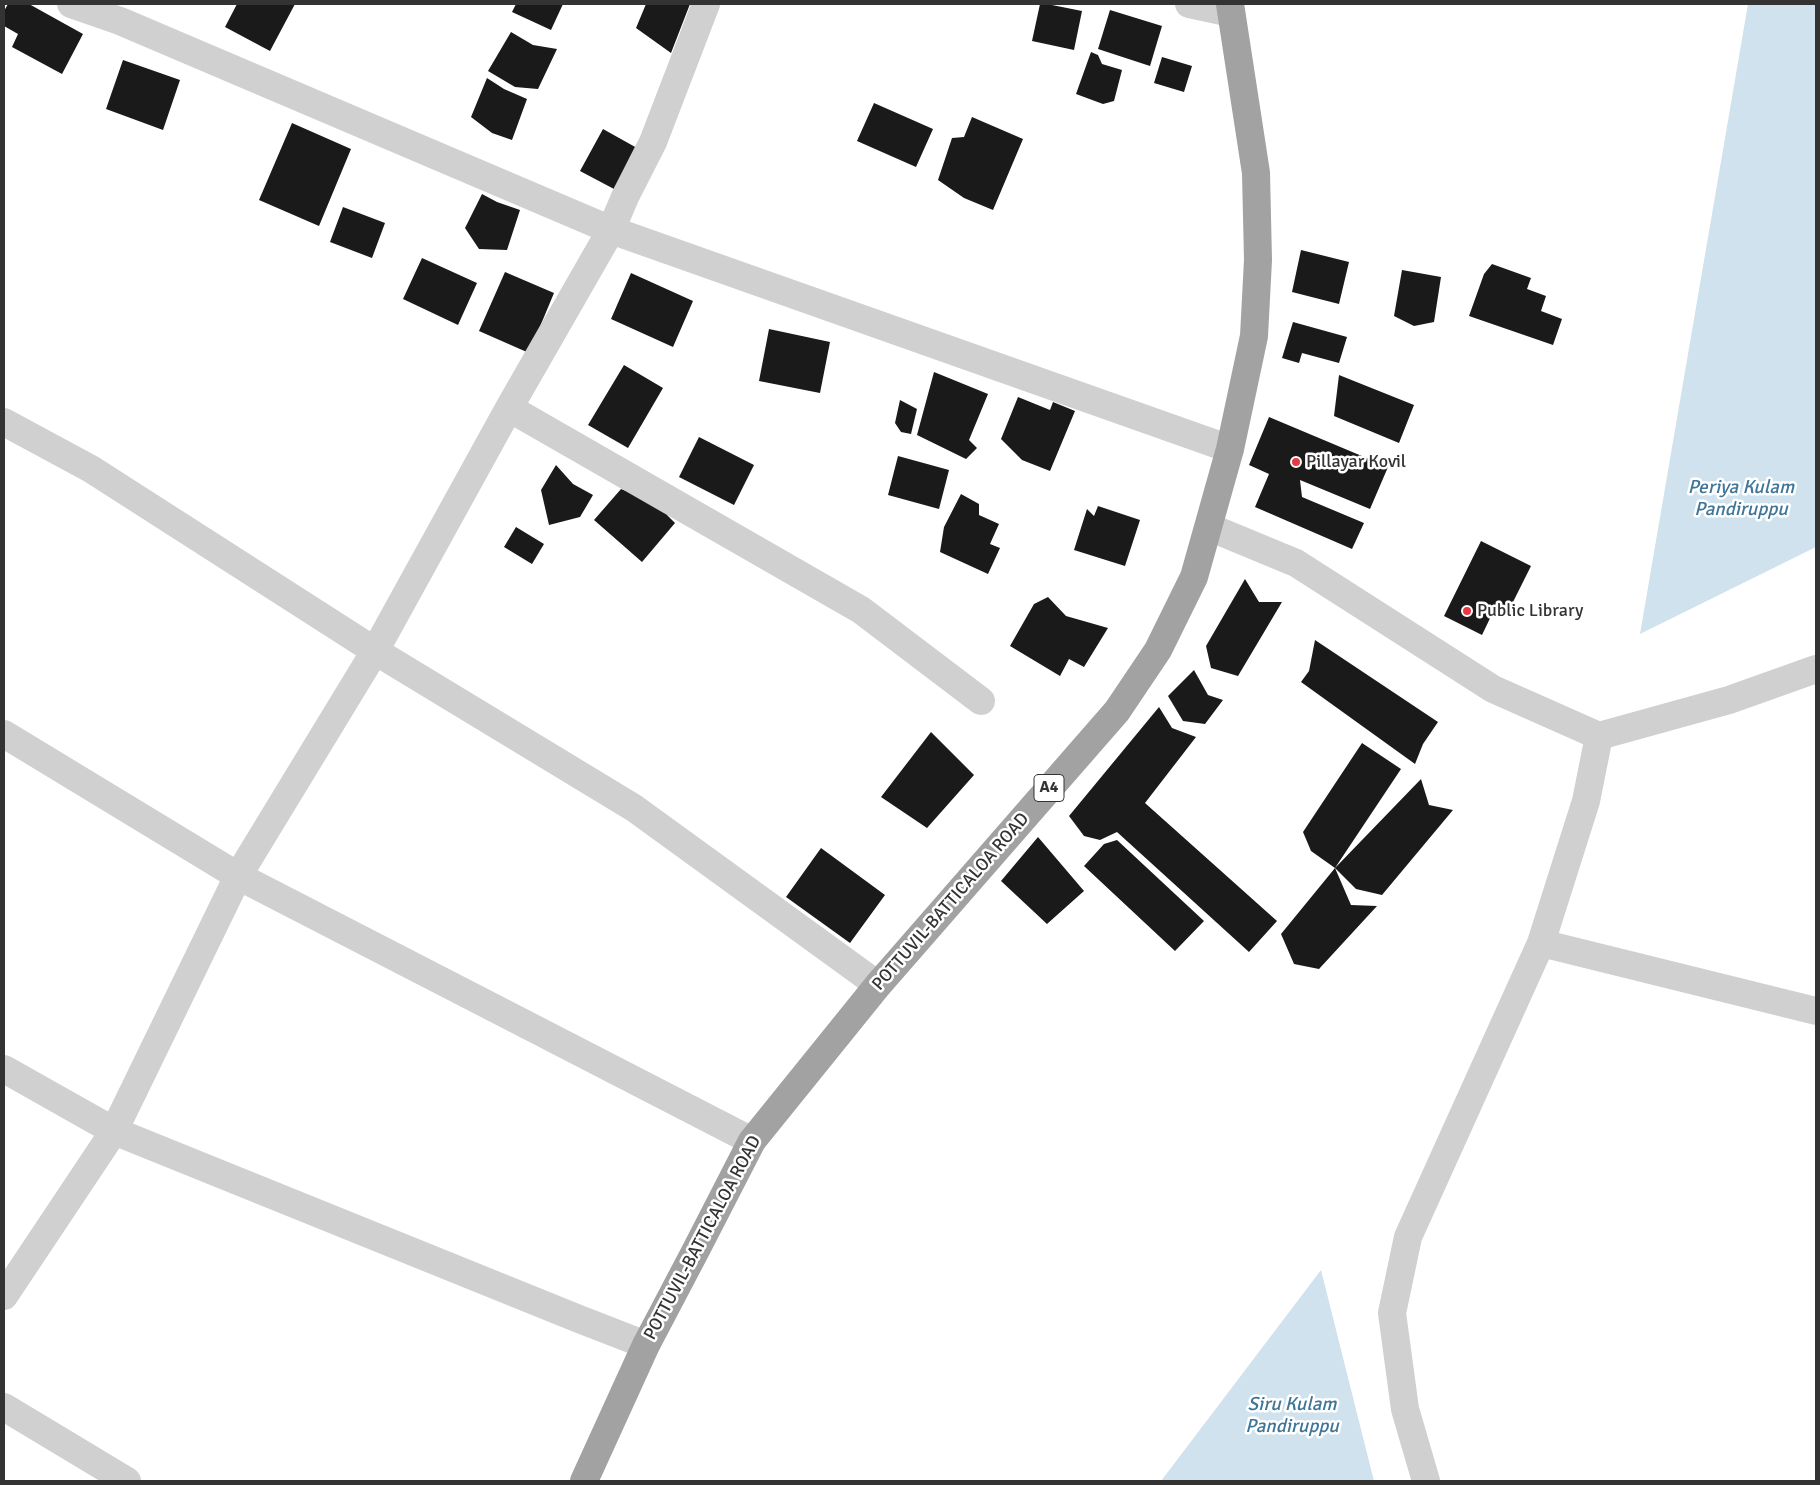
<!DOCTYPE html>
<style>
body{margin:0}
#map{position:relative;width:1820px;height:1485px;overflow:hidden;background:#fff;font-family:Signika,sans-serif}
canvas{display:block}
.frame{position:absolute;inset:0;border:5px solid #333;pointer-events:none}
</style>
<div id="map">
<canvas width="1820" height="1485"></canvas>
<div class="frame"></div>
</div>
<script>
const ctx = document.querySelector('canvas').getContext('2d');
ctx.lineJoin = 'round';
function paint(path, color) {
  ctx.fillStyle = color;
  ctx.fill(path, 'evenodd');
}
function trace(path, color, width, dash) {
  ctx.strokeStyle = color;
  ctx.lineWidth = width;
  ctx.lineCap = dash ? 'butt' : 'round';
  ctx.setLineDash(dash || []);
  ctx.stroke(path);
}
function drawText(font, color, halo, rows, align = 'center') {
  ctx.font = font + ' Signika,sans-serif';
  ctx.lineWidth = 5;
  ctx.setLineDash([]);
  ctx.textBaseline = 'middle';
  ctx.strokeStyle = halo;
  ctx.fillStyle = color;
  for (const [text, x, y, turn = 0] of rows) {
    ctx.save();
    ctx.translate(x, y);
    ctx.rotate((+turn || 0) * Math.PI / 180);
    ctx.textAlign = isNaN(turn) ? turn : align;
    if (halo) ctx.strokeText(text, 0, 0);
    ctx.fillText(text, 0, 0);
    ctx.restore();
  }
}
const water = new Path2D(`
 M1748 4H1816V547L1640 634Z
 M1321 1270 1374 1481H1161Z`);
const building = new Path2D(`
 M8 4H29L83 34 62 74 12 47 18 34 4 26V11Z
 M237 4H295L270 51 225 27Z
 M516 4H563L551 30 512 12Z
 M646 4H690L671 53 636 28Z
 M1040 4H1047L1082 11 1074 50 1032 41Z
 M1110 10 1162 26 1150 66 1098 49Z
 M511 32 533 45 557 49 538 89 515 87 488 71Z
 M1091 52 1098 55 1102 64 1122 70 1114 101 1103 104 1076 94Z
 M1162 57 1192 66 1184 92 1154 83Z
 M123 60 180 80 163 130 106 109Z
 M487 78 504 89 527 99 512 140 492 133 471 117Z
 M874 103 933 129 916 167 857 141Z
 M972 117 1023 139 993 210 964 198 938 180 952 138 964 137Z
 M292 123 351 149 319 226 259 200Z
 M603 129 637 148 614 189 580 171Z
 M482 194 497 202 520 210 507 250 479 249 465 228Z
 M343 207 385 223 372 258 330 242Z
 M1301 250 1349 262 1339 304 1292 292Z
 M422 258 477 283 458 325 403 299Z
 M1492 264 1531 278 1527 289 1546 296 1541 311 1562 319 1553 345 1469 316 1484 274Z
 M1402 270 1441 277 1434 322 1414 326 1394 316Z
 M505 272 554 293 529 353 479 331Z
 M631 273 693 301 673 347 611 319Z
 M1293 322 1347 337 1339 363 1302 353 1299 363 1282 358Z
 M769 329 830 342 820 393 759 381Z
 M624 365 663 388 628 448 588 425Z
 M934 372 988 394 969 440 977 448 966 459 917 435Z
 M1339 375 1414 405 1399 443 1334 416Z
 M1018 397 1050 410 1053 402 1075 411 1050 471 1022 460 1001 439Z
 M900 400 917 409 911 434 901 432 895 423Z
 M1269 417 1388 467 1370 509 1300 480 1302 497 1364 523 1352 549 1255 507 1269 474 1249 465Z
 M699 437 754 465 734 505 679 477Z
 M898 456 949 470 939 509 888 495Z
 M556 465 573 484 593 495 580 517 549 525 541 490Z
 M621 489 673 508 667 515 675 523 642 562 594 520Z
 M961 494 979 504V515L999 524 990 544 1000 548 988 574 940 552 944 527Z
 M1098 506 1140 520 1125 566 1074 550 1087 509 1094 516Z
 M516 527 544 544 532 564 504 547Z
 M1481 541 1531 566 1511 606 1494 610 1482 635 1444 616Z
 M1245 579 1259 602H1282L1238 676 1211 668 1206 646Z
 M1048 597 1066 616 1108 628 1084 667 1069 659 1060 676 1010 646 1034 604Z
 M1315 640 1438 722 1423 744 1415 764 1301 682 1309 671Z
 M1194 670 1208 695 1223 700 1205 724 1183 721 1168 696Z
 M1159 707 1172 728 1196 737 1145 803 1277 921 1249 952 1117 832 1100 840 1084 836 1069 816Z
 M931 732 974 775 927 828 881 797Z
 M1362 743 1401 769 1335 868 1311 851 1303 832Z
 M1421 779 1429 805 1453 810 1382 895 1356 889 1335 868Z
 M1038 837 1084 891 1047 924 1001 881Z
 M1117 840 1204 921 1175 951 1084 866 1104 844Z
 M821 848 885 895 850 943 786 897Z
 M1335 868 1351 905 1377 906 1319 969 1294 964 1281 934Z`);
const minor = new Path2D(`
 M71 4 120 21 611 230 1230 449
 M1189 4 1231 13
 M509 408 861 610 981 701
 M4 422 91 469 375 651 634 808 878 985
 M1209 527 1296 563 1493 689 1599 736 1586 801 1541 943 1408 1237 1392 1313 1405 1409 1426 1481
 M4 734 238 876 752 1141
 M1599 736 1729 700 1816 669
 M1541 943 1816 1011
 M4 1069 114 1131 579 1319 646 1345
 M4 1296 114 1131 238 876 375 651 509 408 611 230 625 197 653 142 706 4
 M4 1407 127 1481`);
const trunk = new Path2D(`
 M584 1481 646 1345 697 1248 752 1141 878 985 1117 711 1158 650 1194 577 1230 449 1254 336 1258 260 1256 173 1230 4`);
const markers = [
 [1296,462,5,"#e63946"],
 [1467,611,5,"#e63946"]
];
const shields = [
 [1049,788,30]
];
const shieldNames = [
 ["A4",1049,788]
];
const poiNames = [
 ["Pillayar Kovil",1306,462],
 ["Public Library",1477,611]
];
const streetNames = [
 ["POTTUVIL-BATTICALOA ROAD",951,902,-49],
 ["POTTUVIL-BATTICALOA ROAD",703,1238,-62]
];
const waterNames = [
 ["Periya Kulam",1741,488],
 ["Pandiruppu",1741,510],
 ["Siru Kulam",1292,1405],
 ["Pandiruppu",1292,1427]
];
paint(water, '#cfe2ee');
paint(building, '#1a1a1a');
trace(minor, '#d0d0d0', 28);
trace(trunk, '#a2a2a2', 28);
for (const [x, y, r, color] of markers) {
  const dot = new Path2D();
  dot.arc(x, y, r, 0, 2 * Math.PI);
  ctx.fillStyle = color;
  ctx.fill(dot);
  trace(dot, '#fff', 2);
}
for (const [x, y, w] of shields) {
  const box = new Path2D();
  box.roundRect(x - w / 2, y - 13.5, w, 27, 4);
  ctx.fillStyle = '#fff';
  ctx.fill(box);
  trace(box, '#333', 1);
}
drawText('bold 16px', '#333', null, shieldNames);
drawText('18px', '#333', '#fff', poiNames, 'left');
drawText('18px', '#333', '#fff', streetNames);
drawText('italic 19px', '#3f7597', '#fff', waterNames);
</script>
